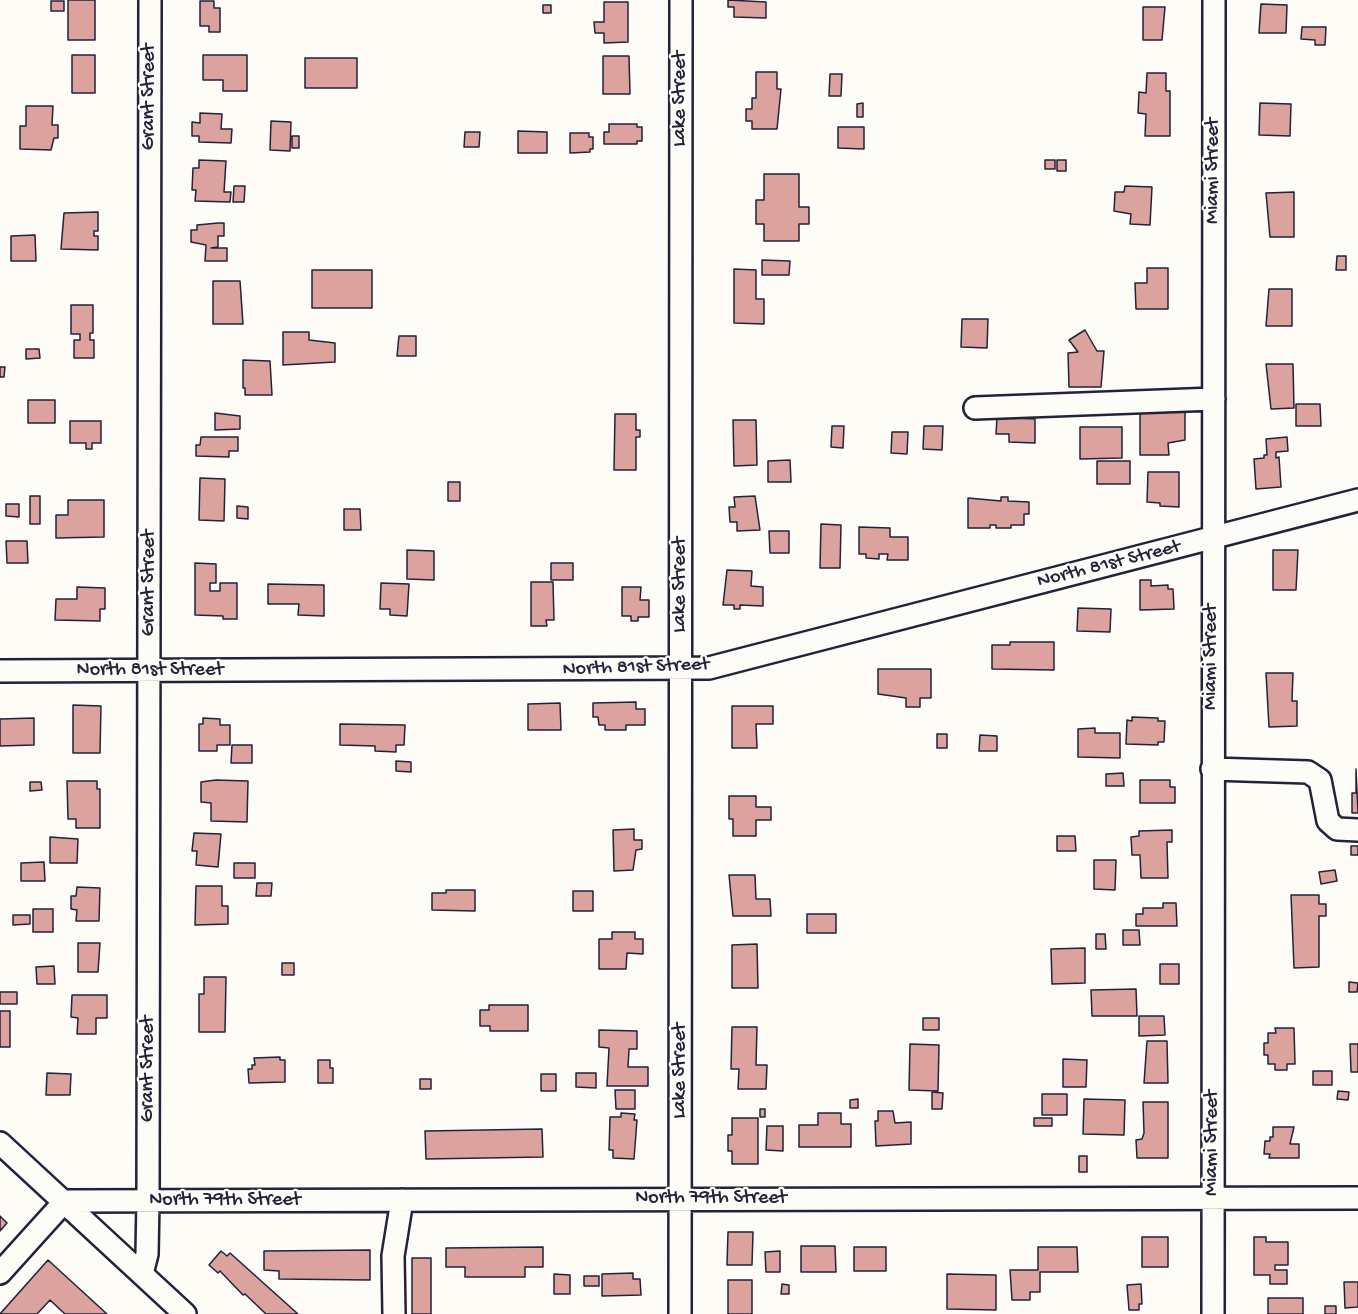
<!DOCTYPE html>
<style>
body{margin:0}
canvas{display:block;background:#fdfcf7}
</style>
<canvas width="1358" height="1314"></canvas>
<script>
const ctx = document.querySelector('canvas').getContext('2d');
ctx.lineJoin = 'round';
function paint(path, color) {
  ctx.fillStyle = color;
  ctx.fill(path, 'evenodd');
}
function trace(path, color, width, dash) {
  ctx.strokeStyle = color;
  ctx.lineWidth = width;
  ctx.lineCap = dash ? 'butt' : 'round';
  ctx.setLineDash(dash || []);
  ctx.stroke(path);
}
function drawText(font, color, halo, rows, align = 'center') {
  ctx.font = font + ' "Gochi Hand",sans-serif';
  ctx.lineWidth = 4.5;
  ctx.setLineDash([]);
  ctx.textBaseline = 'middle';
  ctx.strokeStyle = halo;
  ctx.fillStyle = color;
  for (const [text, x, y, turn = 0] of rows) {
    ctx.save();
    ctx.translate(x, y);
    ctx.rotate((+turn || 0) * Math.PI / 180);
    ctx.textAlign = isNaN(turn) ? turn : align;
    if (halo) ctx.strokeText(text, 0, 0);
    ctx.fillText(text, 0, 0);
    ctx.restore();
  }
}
const building = new Path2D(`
 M68 0H95V40H68Z
 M728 0 766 2V18L734 17V7H728Z
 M51 1H64V11H51Z
 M200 1H214V8H220V32H209V26H200Z
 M604 2H628V42L604 43V33H595L594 22H604Z
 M1261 4 1287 5 1286 33H1259Z
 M543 5H551V13H543Z
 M1143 7H1165L1162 40H1143Z
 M1302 27H1326L1325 45H1315V40L1301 39Z
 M72 55H95V93H72Z
 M203 55H247V91H223V80H203Z
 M603 56H629L630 94H603Z
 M305 58H357V88H305Z
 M756 72H777V89H781L777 129H752V121H746V109H752V98H756Z
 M1147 73H1166V91H1170V136H1145L1146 114 1138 113 1139 92 1146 93Z
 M830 74H842L841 96H829Z
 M863 103V117H857V104Z
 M1260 103 1291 104 1290 136 1259 135Z
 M26 106H53L52 125H58V138H54L51 150 20 149V126H26Z
 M200 113 222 114 221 129H232L231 143 199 142V136H192V122L200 123Z
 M271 121 291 122 290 151 270 150Z
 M609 124H637V127H642V141H637V144H604V132H609Z
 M838 127H864V149L838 148Z
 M518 131 547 132V153H518Z
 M465 132H480L479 147H464Z
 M570 133H589V137H593V149H590V152L570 153Z
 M292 136H299V148H292Z
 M199 160 226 161 224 192H231L230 202 195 201 196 190H192L193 168H199Z
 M1045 160H1055V169H1045Z
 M1057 160H1066V171H1057Z
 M764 174H799V207H809V224H799V241H764V224H756V200H764Z
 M234 186H245L244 202H233Z
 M1125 186 1152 187 1150 225 1130 224 1131 214 1114 211 1115 192H1124Z
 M1294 192V237H1270L1266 193Z
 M98 212V231H94V236H98V250L61 249 64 213Z
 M218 223H224V236H218V247L211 248H227V261H205L206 245 191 242V230H197V225Z
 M35 235 36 261H11V236Z
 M1337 256H1346V270H1336Z
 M762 260 790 261 789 275H762Z
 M1147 268H1168V309H1136L1135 283H1147Z
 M734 269 756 270V299H764V324L734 323Z
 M312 270H372V308H312Z
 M213 281H240L243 324H213Z
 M1269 289H1292V326H1266Z
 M71 305H93V333H90V340H94V358H74V340H80V334H71Z
 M962 319H988L987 348 961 347Z
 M1085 330 1097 351H1104L1101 387H1069L1068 353 1078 352 1069 340Z
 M283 332H309V340L335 343V362L283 365Z
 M399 336H416V356H397Z
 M26 349H39L40 358 26 359Z
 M243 360 270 361 272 395H245V388H243Z
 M1266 364H1293L1294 408 1271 409Z
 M0 367H5L4 377H0Z
 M28 400H55V423H28Z
 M1296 404H1320L1321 426H1296Z
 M1140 412H1185V440L1168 443 1169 455H1140Z
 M215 413 240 416V429L215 430Z
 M615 414H636V430H640V437H636V470H614Z
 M997 417 1035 419V443L1009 442V434H996Z
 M733 420H756L757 465 734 466Z
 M70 421H101V443H92V449H86V443H70Z
 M832 426H844L843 448 831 447Z
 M924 426H943L942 450 923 449Z
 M1080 427H1122V458L1080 459Z
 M892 432H908L907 454 891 453Z
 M201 437H238V451H229V457L196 456V445H200Z
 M1287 437 1288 451 1276 452V458L1279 457 1281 487 1256 489 1254 459 1264 458V455H1267L1266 439Z
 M790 460 791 482H768V461Z
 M1097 461H1130V484H1097Z
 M1148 472H1179V507L1160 506V503L1147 502Z
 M200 478 225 479 224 521 199 520Z
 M448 482H460V501H448Z
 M30 496H40V524H30Z
 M755 496 760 530 737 531V522H730L729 507H735L734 497Z
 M1001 497H1008V501L1029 502V514H1024V525H1011V528H996V525H990V528H968V498L1001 501Z
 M68 500H104V537L56 538V515H68Z
 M6 504H19V517L6 516Z
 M237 506 248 507V519L237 518Z
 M344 509H360L361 530H344Z
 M821 524 841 525 840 568H820Z
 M859 527 890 528V537H908V560H887L888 554H879V559L866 558V554H859Z
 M769 531H789V553H770Z
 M6 541H27L28 563H7Z
 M407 550 434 551V580L407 579Z
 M1273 550H1298L1296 590H1273Z
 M195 563 216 564V583H210V591H220V583H237V619H223V616L195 615Z
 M551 563H573V580H551Z
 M727 570 752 571 751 586 763 587V606L740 605V609H734V605H723Z
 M1140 580H1151V586L1168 585V589H1173L1174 609 1140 610Z
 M531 582H553L554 620H546L547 626H531Z
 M381 583 409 584 407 616 390 615V609H380Z
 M268 584 324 585V616L298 615 299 604H268Z
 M77 587 105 588V609H100V621L55 620 56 599H77Z
 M622 587H641L640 600H649V617H638V621H631V616H622Z
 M1078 608 1111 609 1110 632 1077 631Z
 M1010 642H1054V670L992 669V645H1010Z
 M878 669H931V698H920V707H906V698L878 694Z
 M1266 673H1293L1292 701H1297V726L1269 727Z
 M636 702V709H645V725H626V730H605V725H599L598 717H593V703Z
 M560 703 561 730H528V704Z
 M73 705 101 706 100 753H73Z
 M732 706H773V724H756L757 748H732Z
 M1132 717 1158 718V721H1165L1164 742H1158V745L1126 744 1127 720 1132 721Z
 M34 718V745L0 746V719Z
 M203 718 220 719V725H230V745H217V751H199V724H203Z
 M340 724 405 725 404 745H396V752L375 751V746L340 745Z
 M1095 728V733H1120V758L1078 757V729Z
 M937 734H947V748H937Z
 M980 735 997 736V751H979Z
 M232 745H252V763H231Z
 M396 761 411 762V772L396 771Z
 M1356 769 1358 813H1352V793H1356Z
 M1123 773 1124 786H1106V774Z
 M216 780 248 781 247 822 211 821V803L201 802V782Z
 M1140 780H1170V787H1175V803H1140Z
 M67 781H97V789H100V828H76V819H68Z
 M30 782H41L42 790 30 791Z
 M729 796H756V807H771V820H756V836H733V819H729Z
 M634 829V840H642V849L636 850 633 870 614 871 613 830Z
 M1172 830V842H1167L1168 878H1141L1140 855H1132L1131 837 1139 836V831Z
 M194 833 221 834 218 867 196 865 197 851H192Z
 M1057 836H1075L1076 851H1057Z
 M50 837 78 839 77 863H50Z
 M1351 846H1358V855H1351Z
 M1094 860H1116L1115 890 1094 889Z
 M44 862 45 881H21V863Z
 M234 863H255V878H234Z
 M1335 870 1337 881 1321 884 1319 872Z
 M729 875H755L756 899H770L771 916H733Z
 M257 883H272L271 896H256Z
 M196 886H222V906H228V924L195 925Z
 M77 887 100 888 99 921H76L77 910 71 909V896H76Z
 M446 890H475V911L432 910V893H446Z
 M573 891H593V911H573Z
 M1291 895H1319V904H1326V916H1319V967L1294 968Z
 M1163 903H1176L1177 926H1136V914H1143V908H1163Z
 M33 909H53V932H33Z
 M807 914H836V933H807Z
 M13 915H30V924L13 925Z
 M1123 930H1139L1140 945H1123Z
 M612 932H635V939H643V954L627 953 626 969H599V939H612Z
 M1096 934H1105L1106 949H1096Z
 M78 943H100L98 972H78Z
 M757 944 758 988H732V945Z
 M1085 948V983L1052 984 1051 949Z
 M282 963H294V975H282Z
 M1160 964H1179V984H1160Z
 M54 966 55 984H37L36 967Z
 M204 977H226L225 1032H199V994H204Z
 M1349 982 1358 983 1357 992H1349Z
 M1136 989 1137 1016H1092L1091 990Z
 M0 992H17V1004H0Z
 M72 995H107V1018H96V1034H77L78 1018 71 1017Z
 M489 1005H528V1031H490V1026H480V1010H489Z
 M0 1011H10V1047H0Z
 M1139 1016H1164L1165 1035 1139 1036Z
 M923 1018H939V1030H923Z
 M732 1027H757L756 1065H767L766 1089H738L739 1069H731Z
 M1275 1028H1294L1295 1064H1287V1070H1275V1064H1268V1055H1264V1043H1268V1033H1276Z
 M599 1030 637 1031V1049H629L628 1067H648V1086H607L609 1048 599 1047Z
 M1147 1041H1167L1168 1083H1144Z
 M910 1044 939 1045 938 1091 909 1090Z
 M1350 1044H1358V1072H1351Z
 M280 1057V1060H285V1082L249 1083 248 1069H252V1065H255L254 1058Z
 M1063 1059 1087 1060 1086 1087H1063Z
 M318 1060H330V1068H333V1083H318Z
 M1313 1071H1332V1085H1313Z
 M47 1073 71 1074 70 1095H46Z
 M576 1073H596V1088L576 1087Z
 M541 1074H556V1091H541Z
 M420 1079H431V1089H420Z
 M615 1090H635V1109H616Z
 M1338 1091 1349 1092 1348 1100 1337 1099Z
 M932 1092 943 1093 942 1109H932Z
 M1042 1094H1067V1115H1042Z
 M858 1099V1108H850V1100Z
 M1084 1099 1125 1100 1124 1135 1083 1134Z
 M1143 1102H1168V1158H1137L1136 1140 1142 1139 1144 1133Z
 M760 1109H765V1117H760Z
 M878 1111H893L895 1123 911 1122V1144L876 1146 875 1121H878Z
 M621 1113 635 1114 634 1120H637L634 1159 613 1158V1150H609L610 1117H621Z
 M818 1113H841V1124H851V1147H799V1125H818Z
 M732 1118H758V1164H732V1151H728V1135H732Z
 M1034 1118H1052V1126H1034Z
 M767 1126H783V1151L766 1150Z
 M1273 1127H1294L1290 1144H1299V1158H1269L1270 1154H1264L1265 1141H1270V1137H1273Z
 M542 1129 543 1157 426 1159 425 1131Z
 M1079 1156H1087V1172H1079Z
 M0 1216 7 1223 0 1231Z
 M728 1232H753L752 1265H727Z
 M1142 1237H1168V1267H1142Z
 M1254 1237H1266V1242H1288V1265H1275V1270H1287V1284H1270V1275H1254Z
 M801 1246H835L836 1272H801Z
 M543 1247V1267H525V1277H465V1267H446V1248Z
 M854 1247H886V1271H854Z
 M1038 1247H1077L1078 1272H1040V1292H1030V1300H1012L1010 1270H1038Z
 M370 1250V1280L279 1279V1271L264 1270V1251Z
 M221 1251 227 1256 230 1253 298 1314H266L245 1294 243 1295 220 1271 218 1273 209 1265Z
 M780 1251V1272H766L765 1252Z
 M412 1258H431V1314H412Z
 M48 1260 107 1314H65L50 1300 37 1314H0Z
 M633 1273V1279H640L641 1295 602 1296V1274Z
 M554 1274 570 1275V1294H554Z
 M947 1274 996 1275V1310L947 1309Z
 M584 1276H599V1286H584Z
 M728 1280H752V1314H728Z
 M1344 1282H1358V1307L1345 1308Z
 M782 1284 789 1285V1294H781Z
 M1141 1284 1142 1304H1139V1310H1129L1127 1285Z
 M1268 1298H1303V1314H1268Z
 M1325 1306H1336V1314H1325Z`);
const minor = new Path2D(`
 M975 408 1214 399
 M0 671 709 668 1358 500
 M1212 769 1308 772 1320 780 1328 821 1337 829 1358 830
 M0 1143 185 1314
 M0 1273 65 1201 1358 1198
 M142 1274 147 1254 148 1201 150 0
 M394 1314 393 1256 402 1200
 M680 1314 681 0
 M1213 1314 1214 0`);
const streetNames = [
 ["Grant Street",150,97,-90],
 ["Lake Street",681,99,-90],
 ["Miami Street",1214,171,-90],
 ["North 81st Street",1109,565,-14],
 ["Grant Street",150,583,-90],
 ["Lake Street",681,585,-90],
 ["Miami Street",1212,657,-90],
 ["North 81st Street",636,668,-2],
 ["North 81st Street",150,671],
 ["Grant Street",149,1069,-90],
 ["Lake Street",681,1071,-90],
 ["Miami Street",1213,1143,-90],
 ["North 79th Street",711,1199],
 ["North 79th Street",225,1201]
];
paint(building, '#dca29e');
trace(building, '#22223b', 1.5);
trace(minor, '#22223b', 26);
trace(minor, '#fdfcf7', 21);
drawText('20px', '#22223b', '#fdfcf7', streetNames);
</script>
